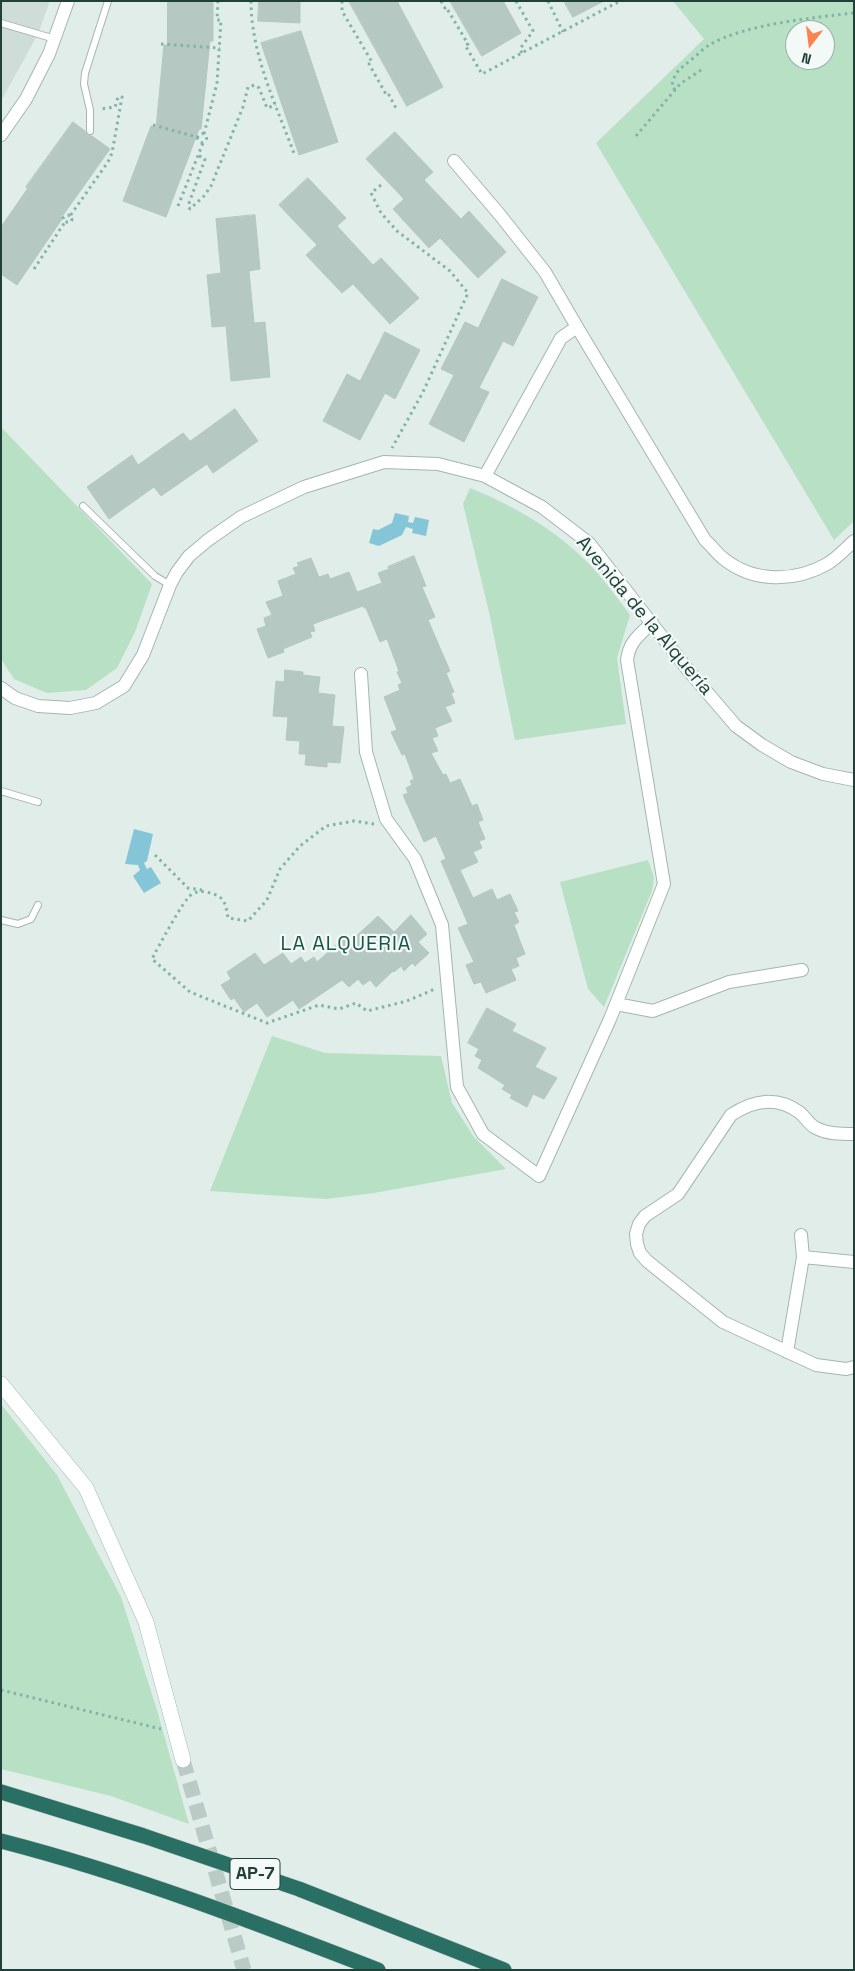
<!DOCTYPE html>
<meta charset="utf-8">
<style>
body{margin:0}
#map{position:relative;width:855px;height:1971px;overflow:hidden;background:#e1ede9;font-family:"Space Grotesk",sans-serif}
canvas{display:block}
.frame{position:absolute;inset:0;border:2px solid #204039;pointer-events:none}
.north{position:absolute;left:785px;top:20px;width:50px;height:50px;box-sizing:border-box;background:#f2f9f6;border:1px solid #9eafaa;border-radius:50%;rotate:195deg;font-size:14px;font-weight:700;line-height:20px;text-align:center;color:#204039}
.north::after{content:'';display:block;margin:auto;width:18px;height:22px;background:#fe844e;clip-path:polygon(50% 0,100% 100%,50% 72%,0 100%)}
</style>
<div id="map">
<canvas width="855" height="1971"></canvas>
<div class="frame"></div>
<div class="north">N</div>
</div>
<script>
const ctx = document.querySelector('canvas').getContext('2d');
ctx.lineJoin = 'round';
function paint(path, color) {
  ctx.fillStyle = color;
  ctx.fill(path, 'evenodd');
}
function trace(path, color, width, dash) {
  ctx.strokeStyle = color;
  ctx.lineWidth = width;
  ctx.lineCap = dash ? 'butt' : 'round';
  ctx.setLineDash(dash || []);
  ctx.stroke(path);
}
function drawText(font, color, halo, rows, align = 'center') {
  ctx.font = font + ' "Space Grotesk",sans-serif';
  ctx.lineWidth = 4.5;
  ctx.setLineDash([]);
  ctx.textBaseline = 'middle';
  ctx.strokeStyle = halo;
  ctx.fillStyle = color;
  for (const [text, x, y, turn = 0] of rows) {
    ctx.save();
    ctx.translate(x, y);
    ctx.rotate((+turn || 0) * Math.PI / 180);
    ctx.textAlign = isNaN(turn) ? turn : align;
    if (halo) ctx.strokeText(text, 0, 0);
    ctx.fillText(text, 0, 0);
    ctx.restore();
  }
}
const built = new Path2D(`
 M1 1H50L38 34 1 101Z`);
const green = new Path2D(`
 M673 1H854V521L834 540 596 143 704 39ZM795 30H825V60H795Z
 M1 427 152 584 135 632 117 668 86 690 47 693 14 679 1 659Z
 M470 488C515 506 558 531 592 567 606 582 618 599 630 615L617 658 626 724 515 740 489 612 463 504Z
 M648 860 654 877 652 891 604 1007 588 989 560 882Z
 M272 1036 325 1053 441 1056 452 1103 474 1137 506 1169 374 1193 326 1199 210 1191Z
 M1 1404 57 1475 121 1597 157 1710 189 1824 111 1796 1 1769Z`);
const water = new Path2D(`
 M395 513 409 516 408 522 413 523 415 517 429 520 426 536 412 533 413 529 406 527 402 535 379 546 369 543 373 529 378 530 392 523Z
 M134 829 153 834 147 861 144 863 147 869 151 867 161 883 144 893 133 876 140 870 138 865 125 864Z`);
const building = new Path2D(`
 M168 1H213V41H210L201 129H199L166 217 123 201 151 126 156 128 164 45H167Z
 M259 1H300V23L258 21Z
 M349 1H397L443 87 407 106Z
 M450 1H503L521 33 482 56Z
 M564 1H604L573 17Z
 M301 31 338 142 299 155 261 43Z
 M73 122 85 131 87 135 92 136 110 149 61 218 62 219 17 285 1 274V227L28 188 26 187Z
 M395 132 433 172 424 180 461 219 469 211 506 252 478 278 440 238 429 248 393 209 404 199 366 159Z
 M308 178 346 218 337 226 373 265 381 258 419 298 390 324 353 284 342 293 306 255 317 245 279 205Z
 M255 215 260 269 249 271 254 323 265 322 270 377 231 381 226 326 212 327 207 275 221 273 216 219Z
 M502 279 538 297 513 346 503 341 479 388 489 392 464 442 429 424 454 375 441 369 465 322 478 328Z
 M385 332 420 350 395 399 385 393 360 440 323 421 347 374 360 381Z
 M235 409 258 441 213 473 207 464 161 496 154 487 109 519 87 487 132 455 138 465 183 433 190 441Z
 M414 556 426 586 422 587 435 617 428 620 450 671 446 673 454 692 451 693 455 703 445 707 452 721 435 728 438 736 432 738 438 751 431 753 443 775 446 774 450 783 460 779 472 806 477 804 483 820 478 822 485 839 479 841 482 848 473 852 478 862 460 870 473 898 492 889 497 900 510 894 518 911 514 912 519 922 514 925 525 954 516 958 519 966 511 969 516 980 486 993 481 982 474 984 466 965 474 962 458 928 468 924 441 861 446 859 436 836 424 842 403 795 408 793 406 788 412 785 410 781 414 779 405 754 402 755 391 732 397 730 384 697 400 690 398 685 402 683 397 672 399 671 387 639 380 642 366 608H364L363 606 313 624 315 631 310 632 312 637 283 649 284 652 268 658 257 629 266 626 264 618 272 615 266 602 283 596 278 581 296 574 293 568 299 566 297 563 311 558 319 577 328 574 330 579 349 572 357 592 382 583 378 573 389 569 388 567Z
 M285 670 303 672V675L320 677 318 693 335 695 332 726 344 727 340 763 327 762V767L305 765 306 754H299L300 741 286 740 288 717 273 716 276 681 284 682Z
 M411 915 427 934 418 942 429 953 415 966 412 963 404 971 401 966 394 972 393 971 376 987 370 980 363 985 358 979 349 987 342 980 299 1009 293 1000 267 1017 257 1003 244 1012 234 998 231 1000 221 985 231 979 227 972 255 953 264 965 283 953 291 964 301 957 305 963 314 957 317 962 346 936 351 941 378 916 394 932Z
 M487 1008 516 1024 512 1031 546 1048 535 1067 557 1078 544 1099 533 1094 527 1107 510 1098 512 1095 502 1089 505 1085 478 1068 482 1060 475 1056 479 1049 468 1043Z`);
const secondaryTunnel = new Path2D(`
 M183 1760 244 1970`);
const path = new Path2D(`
 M251 1C251 55 277 107 295 156
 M342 1V11L372 62 369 64 387 96 389 95 397 110
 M441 1 445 8 446 7 468 44 465 45 482 74 620 1
 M516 1 533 31 520 49 522 53
 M548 1 563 32
 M161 44 220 48
 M675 90 672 86C674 72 681 68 691 60 697 55 703 49 709 45 745 24 812 18 854 13
 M153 125 197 137
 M197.5 138a4.5 4.5 0 1 1 9 0a4.5 4.5 0 1 1-9 0Z
 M204 134 217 83 221 20H217L218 1
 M636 136 680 84 704 68
 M199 156 203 157 205 159 188 206 190 209 204 196 211 186 243 107 248 87 255 85 259 88 267 108 276 105
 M381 185 371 193 381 213 397 231 450 271 468 293 423 392 392 448
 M178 206 203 143
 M70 216 68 215 63 218 65 222H70L72 220 70 216 108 162 112 153 122 97H118L115 107 100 109
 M34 269 65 222
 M374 824 354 821 326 826 300 846 280 869 267 900 248 921 228 918C226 906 225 897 213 894 205 891 198 890 191 895 184 899 157 949 152 959L190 992 267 1023 319 1005 339 1009 356 1003 367 1011 407 1001 435 989
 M155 855 188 888 202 890
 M1 1690 161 1729`);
const service = new Path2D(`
 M1 23 55 39
 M90 131V110L84 84 85 73 108 1
 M83 506 155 576 170 585
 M1 791 38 802
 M1 920 18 924 31 919 38 905`);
const minor = new Path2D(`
 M1 135 26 99 49 54 68 1
 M454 161 500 215 545 272 577 327
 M485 476 561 338 577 327 705 540C712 546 717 554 724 559 754 583 795 582 827 564 837 558 845 549 854 541
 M361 674 366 752 386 819 415 859 442 925 457 1087 483 1134 539 1176 610 1019 664 884 627 660C629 642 639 635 652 623
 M1 688 15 698 38 706 70 708 96 703 124 686 143 655 170 585 177 572 189 556 208 540 241 517 304 487 384 462 438 464 485 476 542 507 589 543 688 670 736 726 762 745 791 762 823 774 854 780
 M616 1004 653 1011 729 982 802 970
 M854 1134C841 1134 827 1134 816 1128 808 1124 806 1117 799 1112 777 1096 753 1100 731 1115L678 1194 645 1216 639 1224 636 1234 637 1244 640 1253 647 1261 723 1322 816 1365 846 1369 854 1367
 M803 1257 854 1262
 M787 1352 803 1257 801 1235`);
const secondary = new Path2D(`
 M1 1384 86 1488 146 1622 183 1760`);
const motorway = new Path2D(`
 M1 1792 144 1836 299 1889 504 1970
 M1 1841C130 1874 254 1922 378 1970`);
const shields = [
 [255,1874,50]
];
const shieldNames = [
 ["AP-7",255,1874]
];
const streetNames = [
 ["Avenida de la Alquería",644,616,50]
];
const neighbourhoodNames = [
 ["LA ALQUERIA",346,945]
];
paint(built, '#cfddd8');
paint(green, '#b8e0c5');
paint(water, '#84c6d7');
paint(building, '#b6c8c2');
trace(building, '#b3c7c0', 1);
trace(secondaryTunnel, '#bacac6', 15, [15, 8]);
trace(service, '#a3b6b1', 8);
trace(minor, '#a3b6b1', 14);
trace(secondary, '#9fbab2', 16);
trace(motorway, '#c1cac8', 16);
trace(path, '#7fb4a6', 3, [2.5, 4]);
trace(service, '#fff', 6);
trace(minor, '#fff', 12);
trace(secondary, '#fff', 15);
trace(motorway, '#296f64', 15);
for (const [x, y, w] of shields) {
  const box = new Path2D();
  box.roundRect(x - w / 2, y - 15.5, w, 31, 4);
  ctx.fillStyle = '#f2f9f6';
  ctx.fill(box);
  trace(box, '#204039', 1);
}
drawText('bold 18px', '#204039', null, shieldNames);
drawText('19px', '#204039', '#f2f9f6', streetNames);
ctx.letterSpacing = '1px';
drawText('20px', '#1a5449', '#f2f9f6', neighbourhoodNames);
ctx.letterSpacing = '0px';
</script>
